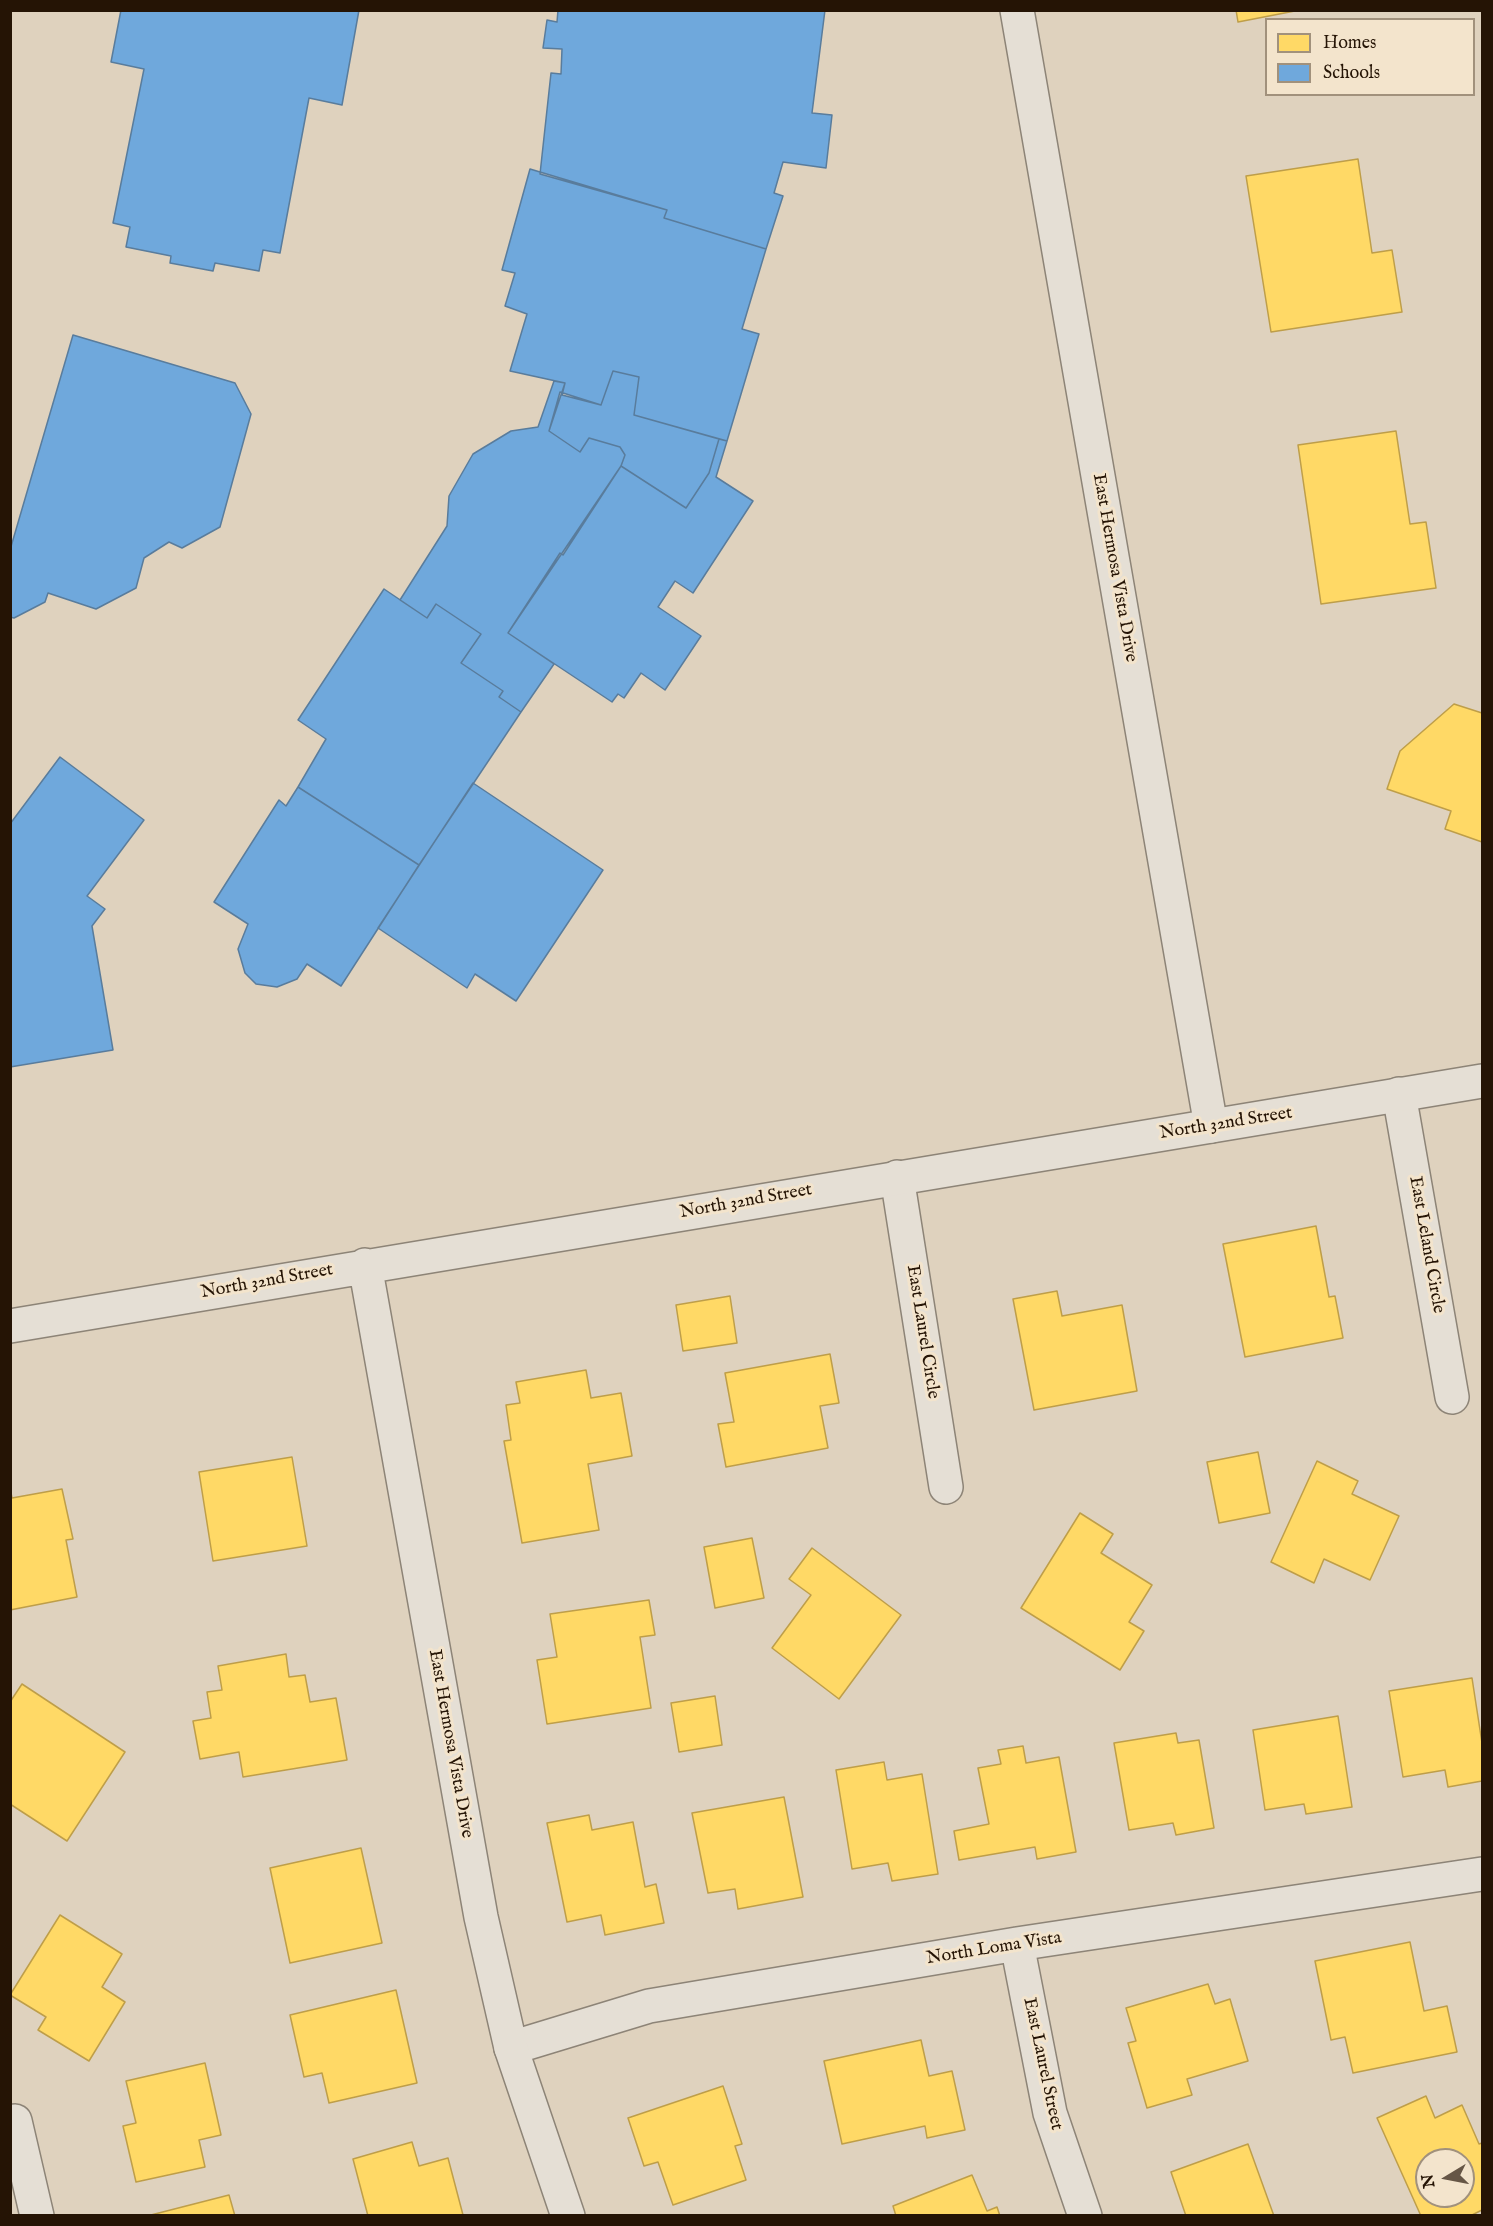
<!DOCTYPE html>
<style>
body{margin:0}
#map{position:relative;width:1493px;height:2226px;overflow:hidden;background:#dfd2be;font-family:"IM FELL English",serif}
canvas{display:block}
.frame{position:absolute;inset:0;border:12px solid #251405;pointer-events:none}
.legend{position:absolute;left:1265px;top:18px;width:210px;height:78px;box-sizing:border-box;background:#f3e4cc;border:2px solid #a1917c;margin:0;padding:8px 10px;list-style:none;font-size:18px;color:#251405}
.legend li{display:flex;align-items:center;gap:12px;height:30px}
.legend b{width:30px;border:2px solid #a1917c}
.north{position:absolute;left:1415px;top:2148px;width:60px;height:60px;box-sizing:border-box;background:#f3e4cc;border:2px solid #a1917c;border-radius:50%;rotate:260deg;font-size:16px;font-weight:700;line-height:24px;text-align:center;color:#251405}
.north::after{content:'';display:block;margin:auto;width:21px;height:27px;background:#665646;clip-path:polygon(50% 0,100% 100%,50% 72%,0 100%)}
</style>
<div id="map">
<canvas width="1493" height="2226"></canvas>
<div class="frame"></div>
<ul class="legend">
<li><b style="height:16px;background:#ffd966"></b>Homes</li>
<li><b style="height:16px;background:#6fa8dc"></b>Schools</li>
</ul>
<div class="north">N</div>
</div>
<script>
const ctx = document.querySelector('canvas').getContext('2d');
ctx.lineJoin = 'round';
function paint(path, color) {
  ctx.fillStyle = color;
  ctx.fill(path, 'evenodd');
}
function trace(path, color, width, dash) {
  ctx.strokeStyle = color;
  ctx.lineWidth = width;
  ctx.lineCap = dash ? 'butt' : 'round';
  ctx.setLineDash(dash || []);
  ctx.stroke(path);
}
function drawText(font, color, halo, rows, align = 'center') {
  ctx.font = font + ' "IM FELL English",serif';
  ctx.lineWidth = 6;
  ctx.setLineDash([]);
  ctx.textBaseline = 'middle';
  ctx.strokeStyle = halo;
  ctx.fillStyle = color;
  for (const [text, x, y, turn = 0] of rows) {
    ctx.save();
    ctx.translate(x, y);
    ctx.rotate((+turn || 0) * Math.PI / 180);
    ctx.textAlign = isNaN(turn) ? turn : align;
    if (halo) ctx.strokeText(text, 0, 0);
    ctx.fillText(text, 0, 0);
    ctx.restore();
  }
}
const homes = new Path2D(`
 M1236 10H1300L1238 22Z
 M1358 159 1372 253 1392 250 1402 312 1271 332 1246 176Z
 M1396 431 1410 524 1426 522 1436 588 1321 604 1298 445Z
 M1454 704 1482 713V842L1445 829 1451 811 1387 789 1400 751Z
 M1316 1226 1329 1297 1335 1296 1343 1338 1245 1357 1223 1244Z
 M1057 1291 1062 1316 1122 1305 1137 1391 1034 1410 1013 1299Z
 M730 1296 737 1343 683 1351 676 1305Z
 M830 1354 839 1403 820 1406 828 1448 726 1467 718 1424 734 1422 725 1373Z
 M586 1370 591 1398 621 1393 632 1456 588 1464 599 1530 522 1543 504 1441 511 1440 506 1405 520 1403 516 1382Z
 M1258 1452 1270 1513 1219 1523 1207 1462Z
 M292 1457 307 1546 213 1561 199 1472Z
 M1317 1461 1358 1481 1352 1494 1399 1516 1370 1580 1324 1559 1314 1583 1271 1562Z
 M10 1488 12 1498 62 1489 73 1539 66 1540 77 1597 10 1610Z
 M1080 1513 1113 1534 1101 1553 1152 1585 1129 1622 1144 1631 1120 1670 1021 1608Z
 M752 1538 764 1598 715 1608 704 1547Z
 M812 1548 901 1615 839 1699 772 1648 811 1595 789 1579Z
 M649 1600 655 1635 640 1637 651 1708 547 1724 537 1660 557 1657 550 1614Z
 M286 1654 289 1677 305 1675 310 1702 336 1698 347 1760 243 1777 239 1752 200 1759 193 1721 211 1718 207 1692 222 1690 218 1666Z
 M1472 1678 1482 1743V1781L1448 1787 1445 1770 1403 1777 1389 1691Z
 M22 1684 125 1752 67 1841 10 1804V1702Z
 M715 1696 722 1745 679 1752 671 1703Z
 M1338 1716 1352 1807 1306 1814 1304 1804 1265 1810 1253 1730Z
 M1176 1733 1178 1743 1199 1740 1214 1828 1176 1835 1173 1823 1129 1830 1114 1743Z
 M1023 1746 1026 1763 1059 1757 1076 1852 1037 1859 1035 1847 959 1860 954 1831 989 1824 978 1768 1001 1764 998 1750Z
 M884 1762 887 1780 922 1774 938 1874 892 1881 888 1863 852 1869 836 1770Z
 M784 1797 803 1897 738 1909 735 1889 708 1893 692 1813Z
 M589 1815 592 1830 633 1822 645 1887 656 1884 664 1923 605 1935 601 1915 567 1922 547 1823Z
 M361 1848 382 1943 290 1963 270 1868Z
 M60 1915 122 1954 102 1987 125 2002 89 2061 38 2030 46 2017 10 1995Z
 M1410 1942 1424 2011 1447 2006 1457 2052 1353 2073 1345 2037 1331 2040 1315 1961Z
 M1208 1984 1215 2004 1230 1999 1248 2061 1187 2079 1192 2095 1147 2108 1128 2043 1136 2041 1126 2008Z
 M396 1990 417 2083 329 2103 322 2073 304 2077 290 2015Z
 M921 2040 929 2076 952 2071 965 2130 927 2138 925 2126 842 2144 824 2061Z
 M205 2063 221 2135 199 2140 205 2167 136 2182 123 2126 136 2123 126 2081Z
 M723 2086 742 2144 735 2146 746 2180 673 2205 658 2162 644 2166 628 2118Z
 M1426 2096 1435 2118 1462 2105 1479 2144 1482 2143V2210L1470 2216H1421L1377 2118ZM1427 2160H1463V2196H1427Z
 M412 2142 419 2166 448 2158 463 2215 368 2216 353 2159Z
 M1248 2144 1274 2216H1186L1171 2172Z
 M972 2175 987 2211 997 2207 1000 2216H896L893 2206Z
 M229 2195 235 2216H147Z`);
const schools = new Path2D(`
 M121 10H359L342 105 309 98 280 253 263 250 259 271 215 263 213 271 170 263 171 256 126 247 130 227 113 223 144 69 111 62Z
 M558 10H825L812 113 832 115 826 168 783 162 774 193 783 196 766 249 664 218 667 210 540 174 551 73 561 74 562 49 543 48 547 20 557 22Z
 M530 169 667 210 664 218 766 249 742 329 759 334 727 441 634 415 639 377 613 371 601 405 562 395 565 383 510 371 527 314 505 306 515 273 502 270Z
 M73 335 235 383 251 414 220 527 182 548 169 542 144 558 136 588 96 609 48 593 45 602 14 618 10 617V550Z
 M613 371 639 377 634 415 719 439 709 473 686 508 621 466 625 455 620 447 589 438 580 452 549 431 560 392 601 405Z
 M554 381 565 383 549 431 580 452 589 438 620 447 625 455 621 466 563 555 560 553 508 633 554 664 521 712 499 697 503 691 461 663 481 634 436 604 427 618 400 600 447 526 449 496 473 454 511 431 538 427Z
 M719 439 727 441 716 477 753 501 693 593 675 581 658 607 701 636 665 690 641 673 624 698 618 694 612 702 508 633 621 466 686 508 709 473Z
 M384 589 427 618 436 604 481 634 461 663 503 691 499 697 521 712 419 865 298 787 326 739 298 720Z
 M60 757 144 820 87 896 105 909 92 926 113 1050 10 1067V824Z
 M473 783 603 870 516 1001 475 974 467 988 378 928Z
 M298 787 419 865 341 986 307 964 297 979 277 987 256 984 245 973 238 949 248 924 214 902 279 800 286 806Z`);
const minor = new Path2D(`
 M1017 10 1211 1126
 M1399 1094 1452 1397
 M897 1177 946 1487
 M1017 1944 1050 2113 1085 2216
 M511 2048 649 2006 1017 1944 1482 1874
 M10 2122 15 2121 37 2216`);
const tertiary = new Path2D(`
 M365 1265 481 1917 511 2048 568 2216
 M10 1326 1482 1081`);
const streetNames = [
 ["East Hermosa Vista Drive",1114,568,80],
 ["North 32nd Street",1226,1124,-9],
 ["North 32nd Street",746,1202,-10],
 ["East Leland Circle",1426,1245,80],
 ["North 32nd Street",267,1282,-10],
 ["East Laurel Circle",922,1332,81],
 ["East Hermosa Vista Drive",450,1744,80],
 ["North Loma Vista",994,1949,-9],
 ["East Laurel Street",1042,2064,78]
];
paint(homes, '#ffd966');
trace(homes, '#be9e49', 1.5);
paint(schools, '#6fa8dc');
trace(schools, '#597c9c', 1.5);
trace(minor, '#8d8477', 36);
trace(tertiary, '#8d8477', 36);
trace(minor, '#e5dfd5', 33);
trace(tertiary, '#e5dfd5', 33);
drawText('18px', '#251405', '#f3e4cc', streetNames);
</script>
